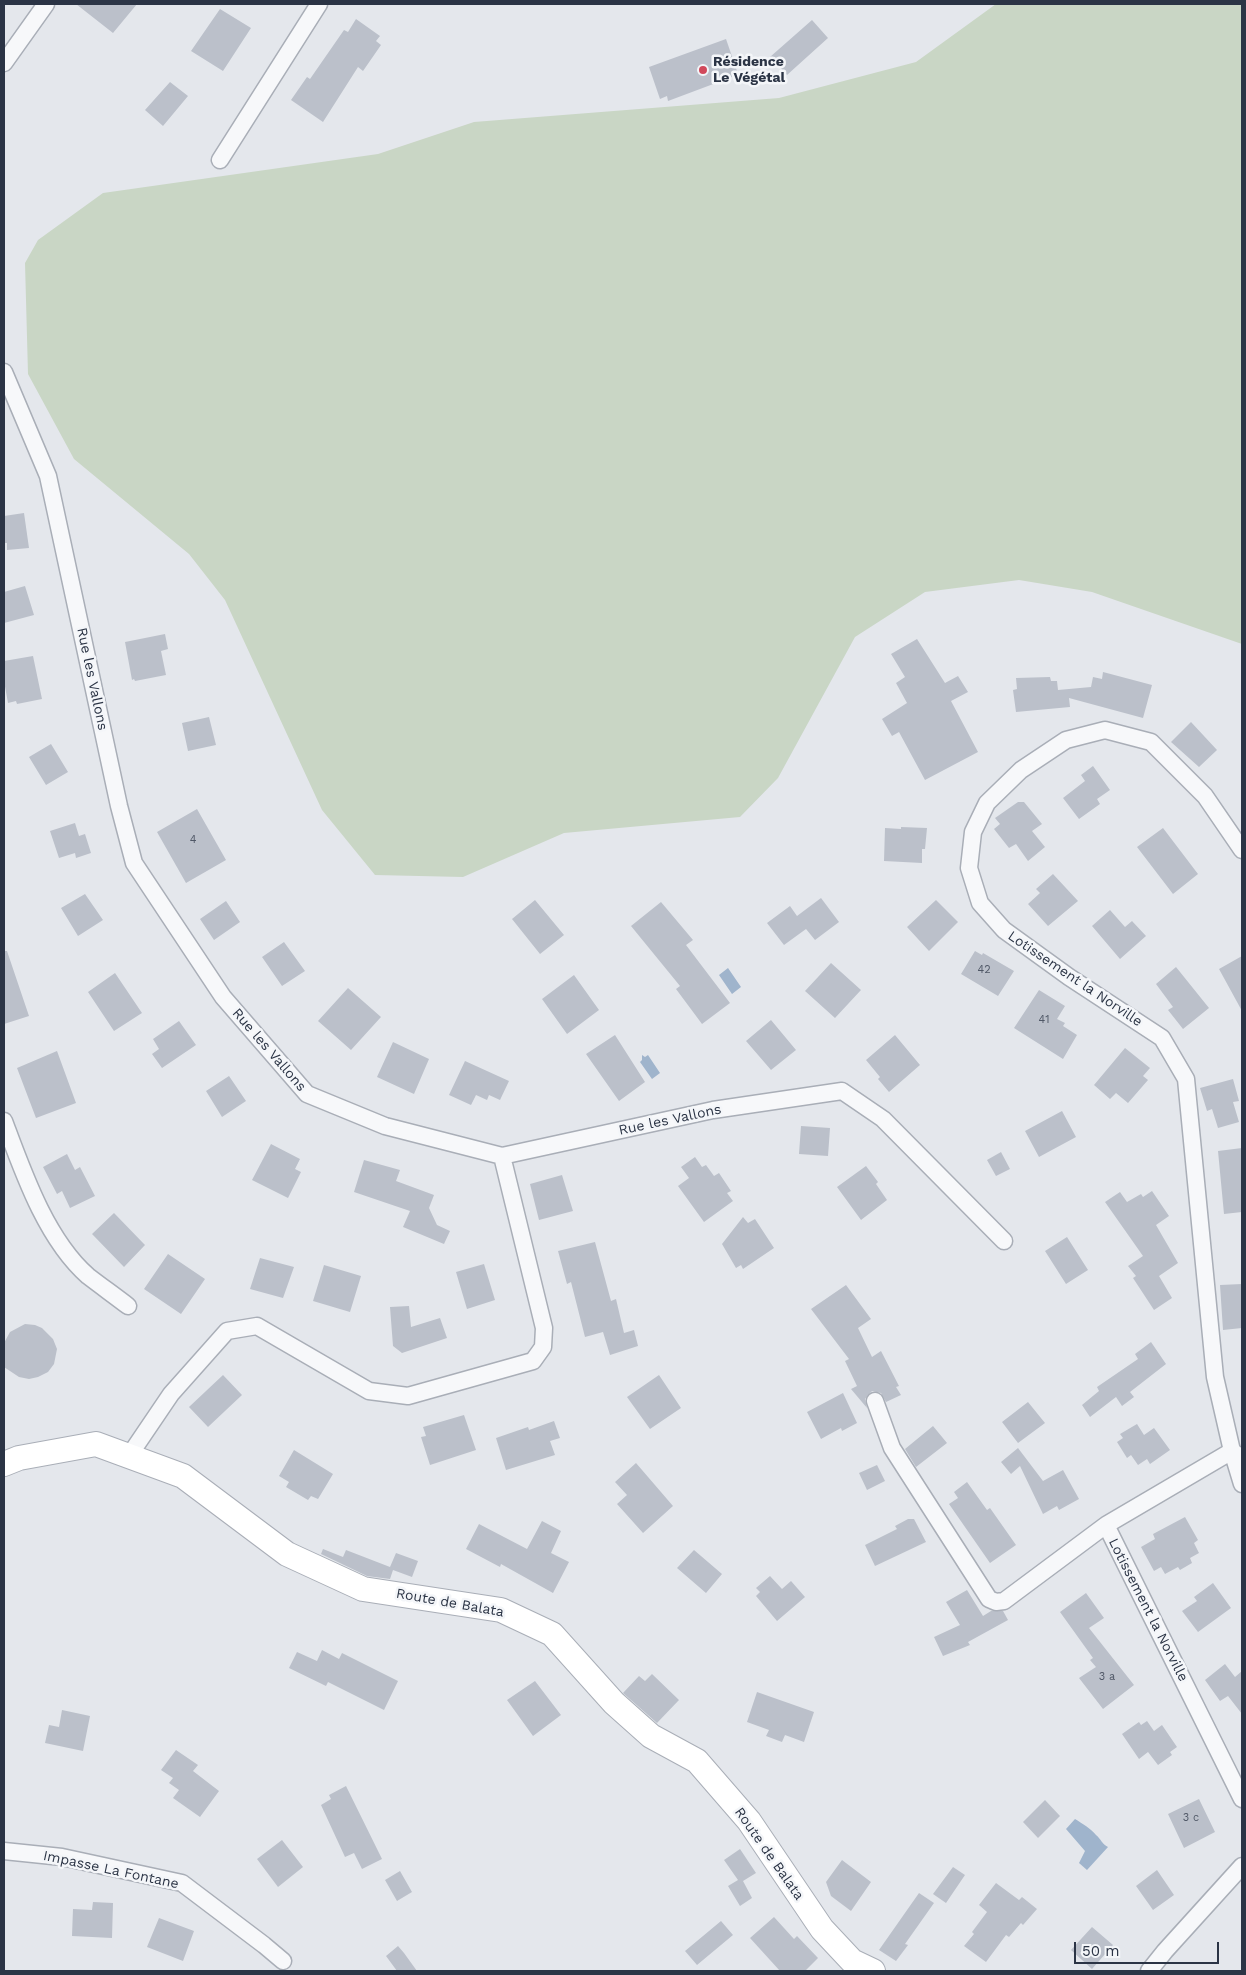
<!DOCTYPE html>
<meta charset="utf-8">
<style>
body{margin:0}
#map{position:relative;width:1246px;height:1975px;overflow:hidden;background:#e4e7ec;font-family:"Work Sans",sans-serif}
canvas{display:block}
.frame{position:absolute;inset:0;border:5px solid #2b3445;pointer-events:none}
.scale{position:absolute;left:1074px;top:1942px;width:145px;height:22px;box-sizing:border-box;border:2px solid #2b3445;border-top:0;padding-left:6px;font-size:15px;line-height:18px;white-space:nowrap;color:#2b3445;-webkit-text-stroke:4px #f4f6f9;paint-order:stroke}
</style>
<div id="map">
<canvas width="1246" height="1975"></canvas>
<div class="frame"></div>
<div class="scale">50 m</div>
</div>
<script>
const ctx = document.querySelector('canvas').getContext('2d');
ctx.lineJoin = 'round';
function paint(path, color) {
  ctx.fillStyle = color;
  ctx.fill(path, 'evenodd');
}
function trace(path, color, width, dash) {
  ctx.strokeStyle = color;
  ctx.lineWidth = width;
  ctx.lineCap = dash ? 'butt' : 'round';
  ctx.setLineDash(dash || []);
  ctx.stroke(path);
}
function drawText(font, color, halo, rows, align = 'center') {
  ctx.font = font + ' "Work Sans",sans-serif';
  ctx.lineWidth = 5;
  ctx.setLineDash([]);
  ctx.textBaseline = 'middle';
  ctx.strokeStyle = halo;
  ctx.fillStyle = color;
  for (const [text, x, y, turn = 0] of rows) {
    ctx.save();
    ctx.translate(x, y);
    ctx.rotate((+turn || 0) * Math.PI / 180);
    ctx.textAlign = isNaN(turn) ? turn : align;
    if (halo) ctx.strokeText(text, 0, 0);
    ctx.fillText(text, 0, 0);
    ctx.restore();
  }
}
const green = new Path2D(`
 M996 4H1242V644L1092 592 1019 580 925 592 855 637 778 778 740 817 564 833 463 877 375 875 322 810 225 600 189 554 74 459 28 374 25 263 38 240 103 193 378 154 474 122 779 98 916 62Z`);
const water = new Path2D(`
 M728 968 741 987 732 994 719 975Z
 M642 1055 645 1057 648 1055 660 1073 652 1079 640 1062 642 1060Z
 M1075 1819C1083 1824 1090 1828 1096 1835 1101 1839 1102 1844 1108 1847L1087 1870 1079 1863 1085 1851 1066 1829Z`);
const building = new Path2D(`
 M76 4H137L113 33Z
 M220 9 251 28 223 71 191 51Z
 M356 19 380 36 376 41 381 45 363 71 358 67 323 122 291 100 307 77 310 79 344 30 348 32Z
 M812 20 828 38 787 75 770 57Z
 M726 39 737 71 731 73 732 77 668 101 667 96 660 99 649 67Z
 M170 82 188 96 163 126 145 110Z
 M24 513 29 548 7 550V543H4V516Z
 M25 586 34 615 4 623V592Z
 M165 634 168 649 161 651 166 675 135 681 134 679 132 680 125 642Z
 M917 639 945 683 958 676 968 692 951 701 978 752 925 780 899 732 892 736 882 719 907 703 896 683 905 677 891 654Z
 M33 656 42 699 17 704 16 701 8 703 4 681V661Z
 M1103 672 1152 685 1143 718 1069 698 1070 707 1016 712 1013 690 1017 689 1016 678 1050 677 1051 681H1057L1058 690 1091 687 1093 677 1102 679Z
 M209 717 216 745 188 751 182 723Z
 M1191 722 1217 750 1199 767 1171 742Z
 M51 744 68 772 46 785 29 757Z
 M1093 766 1110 790 1097 799 1100 804 1079 819 1063 798 1085 781 1081 775Z
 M1018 802H1024L1042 824 1032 831 1045 847 1028 861 1016 844 1009 848 994 829 1000 824 995 818Z
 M197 809 226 860 186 883 157 832Z
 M75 823 79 836 85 834 91 853 76 858 75 853 59 858 50 831Z
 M901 827 927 828 925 849H922V863L884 861 885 828 901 829Z
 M1163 828 1198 874 1173 894 1137 847Z
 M1053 874 1078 901 1048 926 1028 904 1040 893 1036 889Z
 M85 894 103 920 78 936 61 908Z
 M821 898 839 922 815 940 806 929 784 945 767 923 790 906 797 916Z
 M535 900 564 935 540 954 512 919Z
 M936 900 958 922 929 951 907 927Z
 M226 901 240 922 214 940 200 919Z
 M661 902 693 940 686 945 730 1003 702 1024 676 989 680 986 631 926Z
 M1110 910 1125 927 1132 921 1146 936 1120 959 1092 926Z
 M284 942 305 971 282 986 262 957Z
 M4 951H7L29 1016 4 1024Z
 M975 951 982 955 983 953 1014 971 998 996 961 974Z
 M1242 956V1011L1219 969Z
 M831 963 861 990 835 1018 805 991Z
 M1176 967 1209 1008 1183 1029 1168 1010 1173 1007 1156 984Z
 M115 973 142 1013 114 1031 88 992Z
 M574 975 599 1010 567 1034 542 999Z
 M348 988 381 1017 351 1050 318 1021Z
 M1039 990 1065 1006 1057 1019 1065 1023 1063 1026 1077 1035 1063 1059 1014 1028Z
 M771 1020 796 1050 771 1070 746 1041Z
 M179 1021 196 1045 162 1068 152 1054 159 1049 153 1039Z
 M615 1035 645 1082 619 1101 586 1054Z
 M895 1035 920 1065 889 1092 878 1079 880 1077 866 1060Z
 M393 1042 429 1059 414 1094 377 1077Z
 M1125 1048 1150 1068 1143 1076 1148 1080 1128 1103 1116 1093 1110 1099 1094 1085Z
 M57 1051 76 1103 36 1118 17 1068Z
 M465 1061 509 1081 500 1100 489 1095 487 1100 476 1095 471 1105 449 1095Z
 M229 1076 246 1101 222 1117 206 1091Z
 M1233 1079 1239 1101 1233 1102 1239 1122 1218 1128 1212 1109 1207 1111 1200 1088Z
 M1062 1111 1076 1137 1039 1157 1025 1131Z
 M801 1126 830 1128 828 1156 799 1154Z
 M271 1144 300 1159 295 1169 301 1172 288 1198 252 1180Z
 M1242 1148V1212L1224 1214 1218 1151Z
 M1001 1152 1010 1169 996 1176 987 1160Z
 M67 1154 75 1170 80 1167 95 1196 70 1208 62 1191 57 1194 43 1167Z
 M695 1157 702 1167 706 1165 714 1176 719 1173 731 1191 727 1193 733 1201 704 1222 678 1186 689 1178 681 1167Z
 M364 1160 400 1170 396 1181 434 1195 429 1208 437 1225 450 1231 444 1244 403 1227 410 1211 354 1192Z
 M866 1166 878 1182 876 1184 887 1200 861 1220 837 1187Z
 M562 1175 573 1211 539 1220 530 1184Z
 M1152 1191 1169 1216 1156 1225 1178 1263 1159 1276 1172 1298 1154 1310 1133 1278 1136 1276 1128 1266 1143 1256 1105 1202 1120 1192 1127 1202 1141 1194 1143 1197Z
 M114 1213 145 1245 124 1267 92 1234Z
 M743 1217 748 1223 755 1219 774 1248 743 1269 741 1265 736 1268 722 1244Z
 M1067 1237 1088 1270 1066 1284 1045 1251Z
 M595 1242 611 1301 616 1299 624 1333 634 1330 638 1346 610 1355 603 1332 585 1337 571 1282 567 1284 558 1251Z
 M168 1254 205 1279 181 1314 144 1289Z
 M260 1258 294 1267 283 1298 250 1289Z
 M484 1264 495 1300 467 1309 456 1272Z
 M324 1265 361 1276 350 1312 313 1301Z
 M1242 1284V1328L1223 1330 1220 1285Z
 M846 1285 871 1319 858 1328 872 1357 881 1351 899 1386 896 1387 901 1395 886 1402 881 1393 872 1391 865 1399 867 1408 851 1389 857 1386 845 1361 849 1359 811 1309Z
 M409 1306 411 1327 440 1318 447 1338 402 1353 393 1346 390 1307Z
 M25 1324 35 1325 42 1328 53 1339 57 1349 54 1364 48 1372 38 1377 29 1379 19 1377 4 1367V1343L10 1332Z
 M1151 1342 1166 1364 1130 1392 1134 1397 1122 1406 1116 1397 1090 1417 1082 1405 1099 1391 1097 1387 1138 1359 1135 1354Z
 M223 1375 242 1395 208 1427 189 1407Z
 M659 1375 681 1408 650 1429 627 1397Z
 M843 1393 857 1423 842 1431 841 1428 821 1439 807 1412Z
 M1028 1402 1045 1423 1018 1443 1002 1422Z
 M464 1415 476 1450 430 1465 421 1437 426 1436 423 1427Z
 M554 1421 560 1438 550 1441 555 1455 506 1470 496 1438 528 1427 529 1430Z
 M1137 1424 1144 1435 1154 1428 1170 1450 1150 1464 1147 1459 1138 1465 1131 1455 1127 1458 1117 1442 1123 1438 1120 1434Z
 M933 1426 947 1443 916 1467 905 1449Z
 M1018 1448 1043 1481 1063 1470 1079 1499 1059 1510 1057 1506 1043 1514 1020 1466 1011 1474 1001 1462Z
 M294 1450 333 1474 318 1499 311 1496 308 1500 286 1487 289 1482 279 1476Z
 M636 1463 673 1506 643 1533 617 1504 627 1495 615 1482Z
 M877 1465 885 1481 867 1490 859 1473Z
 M967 1482 987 1510 990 1508 1016 1545 990 1563 949 1504 958 1498 954 1492Z
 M1185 1517 1198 1540 1194 1543 1199 1553 1190 1558 1192 1563 1180 1570 1178 1567 1165 1574 1161 1567 1154 1571 1141 1547 1155 1539 1153 1534Z
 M908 1519H914L926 1542 875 1566 865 1545 897 1529 895 1526Z
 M542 1521 561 1531 551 1553 569 1562 553 1593 501 1564 500 1567 466 1549 479 1524 527 1549Z
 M323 1549 343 1557 346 1550 390 1567 396 1553 418 1561 412 1577 393 1570 390 1579 367 1576 321 1554Z
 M694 1550 722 1574 706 1593 677 1568Z
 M770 1576 782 1589 791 1581 805 1597 777 1621 756 1596 760 1592 756 1588Z
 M1213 1583 1231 1608 1198 1632 1182 1611 1197 1601 1194 1597Z
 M967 1590 983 1616 991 1611H1003L1008 1620 968 1642 970 1645 943 1656 934 1637 960 1625 946 1602Z
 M1086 1593 1104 1618 1089 1628 1134 1685 1103 1709 1079 1678 1096 1667 1090 1660 1093 1658 1060 1612Z
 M322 1650 339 1659 342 1653 398 1681 384 1710 328 1682 326 1686 289 1668 297 1652 317 1661Z
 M1225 1664 1235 1677 1242 1671V1714L1228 1696 1220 1701 1205 1680Z
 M652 1674 679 1700 657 1723 623 1693 639 1676 645 1681Z
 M535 1681 561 1715 533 1736 507 1700Z
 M757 1692 814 1712 804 1742 785 1735 782 1742 766 1736 769 1730 747 1722Z
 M62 1710 90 1716 83 1751 45 1743 49 1725 59 1727Z
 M1147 1721 1154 1731 1162 1725 1177 1747 1170 1752 1172 1755 1158 1765 1148 1752 1139 1759 1122 1734 1139 1722 1141 1725Z
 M176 1750 198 1765 193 1771 219 1791 200 1817 173 1798 179 1790 169 1783 173 1778 161 1770Z
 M346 1786 382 1859 362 1869 354 1853 345 1857 321 1805 331 1799 329 1795Z
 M1199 1799 1215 1832 1184 1848 1168 1814Z
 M1045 1800 1060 1816 1038 1838 1023 1822Z
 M282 1840 303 1867 278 1887 257 1859Z
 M740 1849 756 1873 743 1881 752 1898 740 1906 728 1886 738 1880 724 1860Z
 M842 1860 871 1882 851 1911 831 1896 826 1882Z
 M953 1867 965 1875 946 1903 933 1894Z
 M1157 1870 1174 1895 1153 1910 1136 1886Z
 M400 1871 412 1892 397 1901 385 1880Z
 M996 1883 1019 1900 1022 1897 1037 1909 1023 1925 1021 1923 1009 1937 1006 1935 986 1962 964 1946 974 1934 972 1932 987 1912 979 1905Z
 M919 1893 934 1903 905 1944 908 1945 896 1961 879 1950Z
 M93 1902 113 1903 112 1938 72 1936 73 1909 92 1910Z
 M774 1917 794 1939 797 1936 818 1958 805 1971H780L750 1938Z
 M159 1918 194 1931 183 1961 147 1947Z
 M721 1921 733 1935 697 1965 685 1951Z
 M1092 1927 1113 1945 1092 1969 1071 1950Z
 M398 1946 404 1953 417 1971H397L386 1956Z`);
const minor = new Path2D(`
 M4 63 46 4
 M220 160 319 4
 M4 372 48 476 119 806 134 863 223 997 307 1094 385 1126 502 1156 713 1110 842 1091 883 1119 1004 1241
 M1242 850 1205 796 1151 742 1105 730 1066 740 1021 770 987 803 973 832 969 868 980 903 1004 930 1069 977 1162 1038 1186 1079 1215 1377 1232 1451 1242 1484
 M4 1121C23 1172 46 1239 88 1276 101 1286 115 1296 128 1306
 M875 1401 892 1448 989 1599 996 1602 1004 1601 1106 1525
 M129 1456 171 1394 227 1331 257 1326 369 1391 408 1396 533 1361 543 1347 544 1328 502 1156
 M1240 1457 1232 1451 1106 1525 1242 1799
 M4 1851 62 1857 182 1883 264 1945 283 1961
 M1149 1971 1165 1951 1242 1866`);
const secondary = new Path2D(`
 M4 1464 19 1458 96 1444 183 1476 287 1554 363 1589 501 1610 552 1634 614 1703 651 1736 697 1761 749 1821 822 1929 852 1961 873 1971`);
const markers = [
 [703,70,5,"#d1495b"]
];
const numberNames = [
 ["4",193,840],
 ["42",984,970],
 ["41",1044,1020],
 ["3 a",1107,1677],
 ["3 c",1191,1818]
];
const poiNames = [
 ["Résidence",713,62],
 ["Le Végétal",713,78]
];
const streetNames = [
 ["Rue les Vallons",92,679,78],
 ["Lotissement la Norville",1075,979,34],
 ["Rue les Vallons",269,1050,49],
 ["Rue les Vallons",670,1120,-12],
 ["Route de Balata",450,1603,10],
 ["Lotissement la Norville",1148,1610,63],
 ["Route de Balata",769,1854,55],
 ["Impasse La Fontane",111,1870,12]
];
paint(green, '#c9d6c5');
paint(water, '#9fb4cc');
paint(building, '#bbc0ca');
trace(minor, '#a9aeb7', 19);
trace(secondary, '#a9aeb7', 26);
trace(minor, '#f7f8fa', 16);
trace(secondary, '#fff', 24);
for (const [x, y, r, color] of markers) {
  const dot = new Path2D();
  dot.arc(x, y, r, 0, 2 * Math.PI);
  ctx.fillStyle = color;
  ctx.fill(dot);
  trace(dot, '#f4f6f9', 2);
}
drawText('11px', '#4f5766', null, numberNames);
drawText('bold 14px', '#2b3445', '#f4f6f9', poiNames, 'left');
drawText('14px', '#2b3445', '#f4f6f9', streetNames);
</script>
